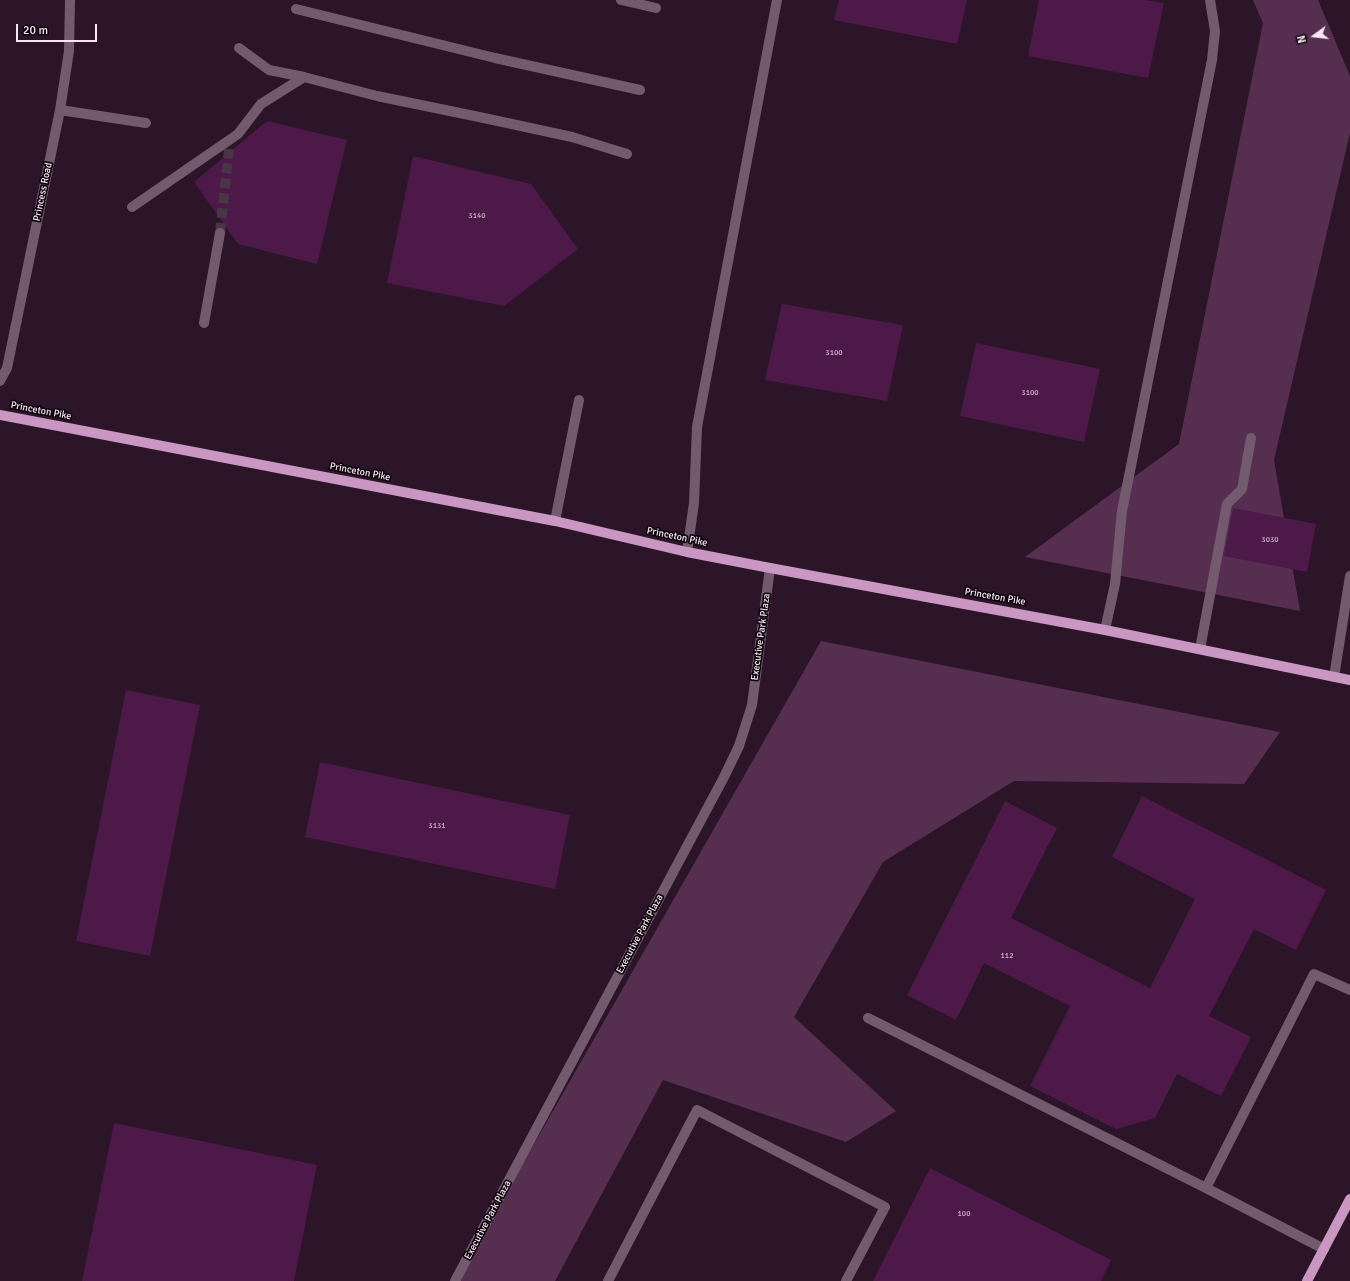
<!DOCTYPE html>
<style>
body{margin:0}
#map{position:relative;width:1350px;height:1281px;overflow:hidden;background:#2c1529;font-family:Signika,sans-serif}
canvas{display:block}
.north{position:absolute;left:1294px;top:16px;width:40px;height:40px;-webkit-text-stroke:3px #0f060d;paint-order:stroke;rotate:255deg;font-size:11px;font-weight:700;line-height:16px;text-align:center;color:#f7e6f4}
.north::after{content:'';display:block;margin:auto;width:14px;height:18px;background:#f7e6f4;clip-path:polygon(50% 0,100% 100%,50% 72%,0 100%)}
.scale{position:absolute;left:16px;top:24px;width:81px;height:18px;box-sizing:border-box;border:2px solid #f7e6f4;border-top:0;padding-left:5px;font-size:12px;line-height:14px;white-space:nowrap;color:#f7e6f4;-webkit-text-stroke:3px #0f060d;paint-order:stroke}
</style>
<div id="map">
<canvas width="1350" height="1281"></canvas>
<div class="north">N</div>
<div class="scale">20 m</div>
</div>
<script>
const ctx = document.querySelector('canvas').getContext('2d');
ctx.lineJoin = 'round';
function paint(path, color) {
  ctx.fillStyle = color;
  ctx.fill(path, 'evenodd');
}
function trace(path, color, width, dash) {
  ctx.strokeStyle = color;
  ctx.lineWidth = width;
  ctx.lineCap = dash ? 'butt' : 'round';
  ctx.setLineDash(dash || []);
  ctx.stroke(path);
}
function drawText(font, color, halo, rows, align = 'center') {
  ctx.font = font + ' Signika,sans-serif';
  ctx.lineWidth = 3.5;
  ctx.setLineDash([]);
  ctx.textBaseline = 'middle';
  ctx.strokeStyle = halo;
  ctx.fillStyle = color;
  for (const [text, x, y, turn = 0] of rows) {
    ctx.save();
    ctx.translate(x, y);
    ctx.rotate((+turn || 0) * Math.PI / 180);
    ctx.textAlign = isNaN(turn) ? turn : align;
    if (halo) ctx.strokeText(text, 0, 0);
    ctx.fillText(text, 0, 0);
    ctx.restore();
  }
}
const green = new Path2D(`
 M1253 0H1318L1350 76V133L1274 460 1300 611 1025 557 1179 444 1263 23Z
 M821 641 1280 732 1244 784 1014 781 883 862 794 1017 896 1111 846 1142 663 1080 555 1281H456Z`);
const building = new Path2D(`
 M839 0H967L957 44 834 20Z
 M1039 0H1145L1164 3 1148 78 1028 56Z
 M267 121 347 140 317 264 238 244 194 182Z
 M413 156 531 184 578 249 504 306 387 283Z
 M782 304 903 325 887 401 765 380Z
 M976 343 1100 369 1084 442 960 416Z
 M1233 508 1316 524 1307 572 1224 556Z
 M126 690 200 705 150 956 76 941Z
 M320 762 570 815 555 889 305 837Z
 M1142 796 1326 890 1296 950 1254 929 1209 1016 1251 1037 1221 1096 1177 1074 1155 1118 1116 1129 1030 1086 1070 1006 984 963 956 1020 907 995 1005 801 1057 828 1011 918 1150 988 1195 899 1112 857Z
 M114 1123 317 1165 294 1281H82Z
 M930 1168 1111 1260 1101 1281H873Z`);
const minorTunnel = new Path2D(`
 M220 233 229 149`);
const minor = new Path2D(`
 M621 0 656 8
 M296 9 495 58 640 90
 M239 48 269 70 304 77 377 96 484 118 572 137 627 154
 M60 110 146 123
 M132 207 238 134 261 104 304 77
 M204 323 220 233
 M0 381 7 368 60 110 69 51 70 0
 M555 521 579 400
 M687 552 694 503 697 427 777 0
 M1105 630 1115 584 1122 511 1212 60 1215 31 1210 0
 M1200 649 1227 504 1242 489 1251 438
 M1334 677 1350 576
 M868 1018 1206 1188
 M1324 1249 1206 1188 1314 974 1350 990
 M455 1281 724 777 739 746 752 705 770 568
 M608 1281 697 1110 885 1207 846 1281`);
const major = new Path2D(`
 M0 415 555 521 687 552 770 568 1105 630 1350 680
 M1307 1281 1350 1199`);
const numberNames = [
 ["3140",477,216],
 ["3100",834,353],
 ["3100",1030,393],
 ["3030",1270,540],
 ["3131",437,826],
 ["112",1007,956],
 ["100",964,1214]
];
const streetNames = [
 ["Princess Road",43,192,-78],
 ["Princeton Pike",41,411,11],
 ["Princeton Pike",360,472,11],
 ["Princeton Pike",677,537,12],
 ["Princeton Pike",995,597,10],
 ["Executive Park Plaza",761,637,-82],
 ["Executive Park Plaza",640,934,-62],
 ["Executive Park Plaza",488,1220,-62]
];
paint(green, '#552e50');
paint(building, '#4d1948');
trace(minorTunnel, '#4a3447', 10, [10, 5]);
trace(minor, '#745a6f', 10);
trace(major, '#ca96c2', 10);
drawText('8px', '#ccb3c9', null, numberNames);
drawText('10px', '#f7e6f4', '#0f060d', streetNames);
</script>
